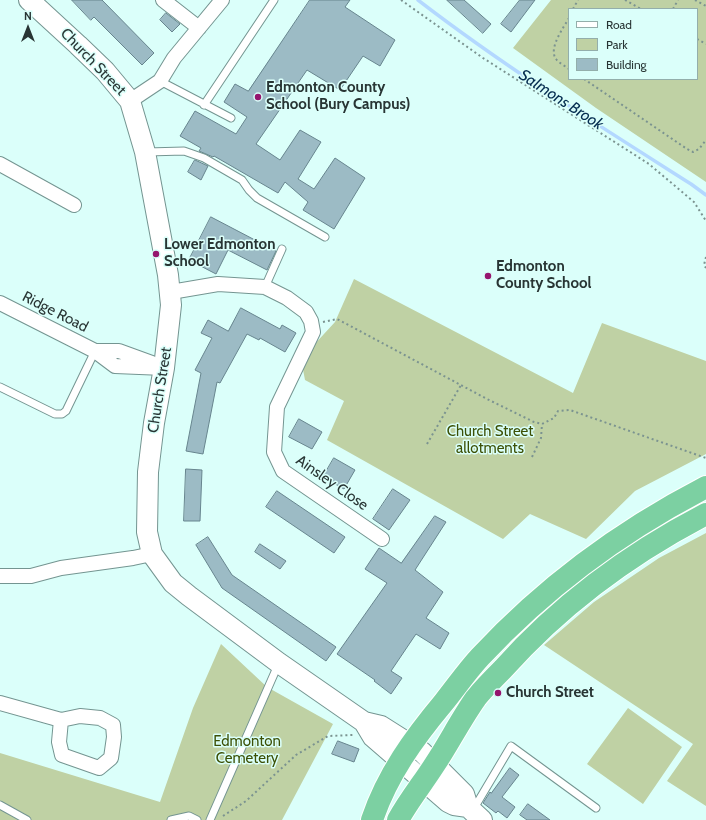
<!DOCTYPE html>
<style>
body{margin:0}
#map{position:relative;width:706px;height:820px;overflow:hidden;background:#dbfffa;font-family:Cabin,sans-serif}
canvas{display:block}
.legend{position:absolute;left:568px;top:8px;width:130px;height:72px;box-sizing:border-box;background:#dbfffa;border:1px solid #93aeab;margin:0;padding:5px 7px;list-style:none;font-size:12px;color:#283534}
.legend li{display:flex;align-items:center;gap:8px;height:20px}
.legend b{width:20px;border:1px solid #93aeab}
.north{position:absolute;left:8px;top:8px;width:40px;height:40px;-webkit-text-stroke:3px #dbfffa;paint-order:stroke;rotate:0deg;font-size:11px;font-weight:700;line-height:16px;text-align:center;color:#283534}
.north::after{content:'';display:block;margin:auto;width:14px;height:18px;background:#283534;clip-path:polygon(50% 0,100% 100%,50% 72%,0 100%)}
</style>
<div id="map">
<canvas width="706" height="820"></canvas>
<ul class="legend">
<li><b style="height:5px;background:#fff"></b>Road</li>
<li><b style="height:11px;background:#bfd1a4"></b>Park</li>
<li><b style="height:11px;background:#9cbbc5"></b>Building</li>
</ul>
<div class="north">N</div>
</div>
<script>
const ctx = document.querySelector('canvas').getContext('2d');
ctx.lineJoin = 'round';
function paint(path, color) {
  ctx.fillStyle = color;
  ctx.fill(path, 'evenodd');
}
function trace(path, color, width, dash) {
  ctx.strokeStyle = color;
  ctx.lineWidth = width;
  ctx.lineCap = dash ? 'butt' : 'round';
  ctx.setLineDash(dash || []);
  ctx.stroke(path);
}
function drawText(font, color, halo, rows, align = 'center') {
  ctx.font = font + ' Cabin,sans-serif';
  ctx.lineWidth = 3;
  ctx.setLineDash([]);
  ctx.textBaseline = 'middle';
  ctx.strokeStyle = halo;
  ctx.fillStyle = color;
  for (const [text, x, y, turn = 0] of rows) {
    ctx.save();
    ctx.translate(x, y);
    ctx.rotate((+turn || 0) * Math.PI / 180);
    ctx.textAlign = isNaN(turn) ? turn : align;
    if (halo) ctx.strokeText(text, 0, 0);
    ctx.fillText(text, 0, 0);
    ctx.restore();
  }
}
const green = new Path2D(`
 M551 0H706V182L596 108 513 48ZM569 9H697V79H569Z
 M354 279 573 393 602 323 706 361V454L635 491 586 539 530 514 503 539 327 440 344 401 305 380 301 359 335 322Z
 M706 533V806L667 781 693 744 544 645 594 602 659 558Z
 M221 644 267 687 333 724 282 820H0V753L160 802 193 708Z
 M628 708 682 747 643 804 587 764Z`);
const stream = new Path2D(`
 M418 0C505 67 598 125 691 184L706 195`);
const building = new Path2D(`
 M72 0H102L154 53 142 65 94 17 91 20Z
 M310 0H350L345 7 395 40 380 66 363 56 340 90 307 70 256 144 280 160 300 130 321 142 298 179 314 189 335 158 365 178 334 229 303 210 308 202 285 182 278 193 214 156 213 157 199 151 201 148 180 136 195 111 236 134 247 117 224 102 235 84 248 91Z
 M447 0H464L491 24 483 33Z
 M520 0H535L511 32 501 24Z
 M166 13 180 24 172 32 160 20Z
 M195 160 208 166 201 180 188 172Z
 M211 217 276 251 267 270 228 250 216 274 189 260Z
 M241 308 280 329 282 325 296 333 285 352 260 338 259 340 247 334 220 383 217 382 203 454 186 451 201 373 195 370 212 338 201 333 208 320 228 331Z
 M299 419 322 432 312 449 289 437Z
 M334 458 355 470 344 489 323 477Z
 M186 469 202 470 200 521H184Z
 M393 489 410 500 389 530 373 519Z
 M277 491 345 537 334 553 266 507Z
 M435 516 446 522 415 570 443 592 426 618 449 633 440 649 416 634 391 671 402 678 391 694 374 681 375 680 337 654 387 583 365 569 379 548 401 563Z
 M208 537 232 575 336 647 326 661 222 588 196 545Z
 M260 544 286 561 280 569 255 552Z
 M338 741 359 749 354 762 332 754Z
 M510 768 519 775 502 797 515 807 507 818 498 811 496 813 483 803 490 792 491 793Z
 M528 804 550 820H527L520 815Z`);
const path = new Path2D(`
 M401 0 483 58 649 164 694 202 706 221
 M625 0 641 9
 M695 0 706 6
 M573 9 578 0
 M673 9 678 0
 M569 18C564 27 548 48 556 59 559 63 565 66 569 69
 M697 39 706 44
 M584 79 687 149 693 152 699 149 706 140
 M706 257 704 265 706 268
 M323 322 337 319 341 321 487 399 534 422 542 424 554 418 558 411 570 410 706 458
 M427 444 461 385
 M532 457 541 438 542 424
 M223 816 246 801 296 755 328 736 353 735`);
const service = new Path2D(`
 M160 81 231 118
 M204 105 274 0
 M147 152 184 151 204 158 242 180 249 190 257 198 325 237
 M265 287 282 249
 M0 387 55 414H62L66 411 95 351H97
 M0 805 27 820
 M473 810 511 746 596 808
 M171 820 189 816 197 820
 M210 820 278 665`);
const minor = new Path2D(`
 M163 0 199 28
 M130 101 160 81 174 58 222 0
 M0 164 74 205
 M171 292 218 284 265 287 287 298 306 312 311 321 313 332 277 407 274 452 283 471 382 539
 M0 303 95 351 115 366 164 368
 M95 351H119L152 363
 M0 576H31L61 568 133 558 152 554
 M0 703 61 720 80 716 100 718 113 725 114 737 111 758 99 768 62 755 59 742 61 720`);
const secondary = new Path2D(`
 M29 0 78 45 105 71 130 101 145 152 168 275 171 305 164 368 154 423 148 472 147 532 152 554 173 583 189 596 279 663 364 722 381 726 422 752 464 794 468 807 482 820
 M364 722 373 737 448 802 454 805 468 807`);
const trunk = new Path2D(`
 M372 820C387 775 414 738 444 702 456 687 467 671 480 657 545 587 621 531 706 487
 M398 820C409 800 423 783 435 764 449 743 461 719 476 698 484 688 494 678 503 669 561 604 629 554 706 514`);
const markers = [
 [258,97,4,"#95156e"],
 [156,254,4,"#95156e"],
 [488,276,4,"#95156e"],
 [498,693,4,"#95156e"]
];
const streetNames = [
 ["Church Street",93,62,46],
 ["Ridge Road",55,312,27],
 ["Church Street",160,390,-81],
 ["Ainsley Close",332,483,35]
];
const poiNames = [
 ["Edmonton County",266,88],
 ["School (Bury Campus)",266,105],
 ["Lower Edmonton",164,245],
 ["School",164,262],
 ["Edmonton",496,267],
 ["County School",496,284],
 ["Church Street",506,693]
];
const parkNames = [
 ["Church Street",490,432],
 ["allotments",490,449],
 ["Edmonton",247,742],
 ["Cemetery",247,759]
];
const waterNames = [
 ["Salmons Brook",561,100,33]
];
paint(green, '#bfd1a4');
trace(stream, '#b3d8ff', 3.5);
paint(building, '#9cbbc5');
trace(building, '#67858e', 1);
trace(service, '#749591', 9);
trace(minor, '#749591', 16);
trace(secondary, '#749591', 22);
trace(trunk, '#fff', 24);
trace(path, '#7b9390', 2, [2, 3]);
trace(service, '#fff', 7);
trace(minor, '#fff', 14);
trace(secondary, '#fff', 20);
trace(trunk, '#7cd0a2', 22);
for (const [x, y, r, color] of markers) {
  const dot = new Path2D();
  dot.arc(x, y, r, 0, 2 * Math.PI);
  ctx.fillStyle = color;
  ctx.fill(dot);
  trace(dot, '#dbfffa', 1.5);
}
drawText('15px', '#283534', '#dbfffa', streetNames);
drawText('bold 15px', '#283534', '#dbfffa', poiNames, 'left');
drawText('15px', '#3c5005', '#dbfffa', parkNames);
drawText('italic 16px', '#062e51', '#dbfffa', waterNames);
</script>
